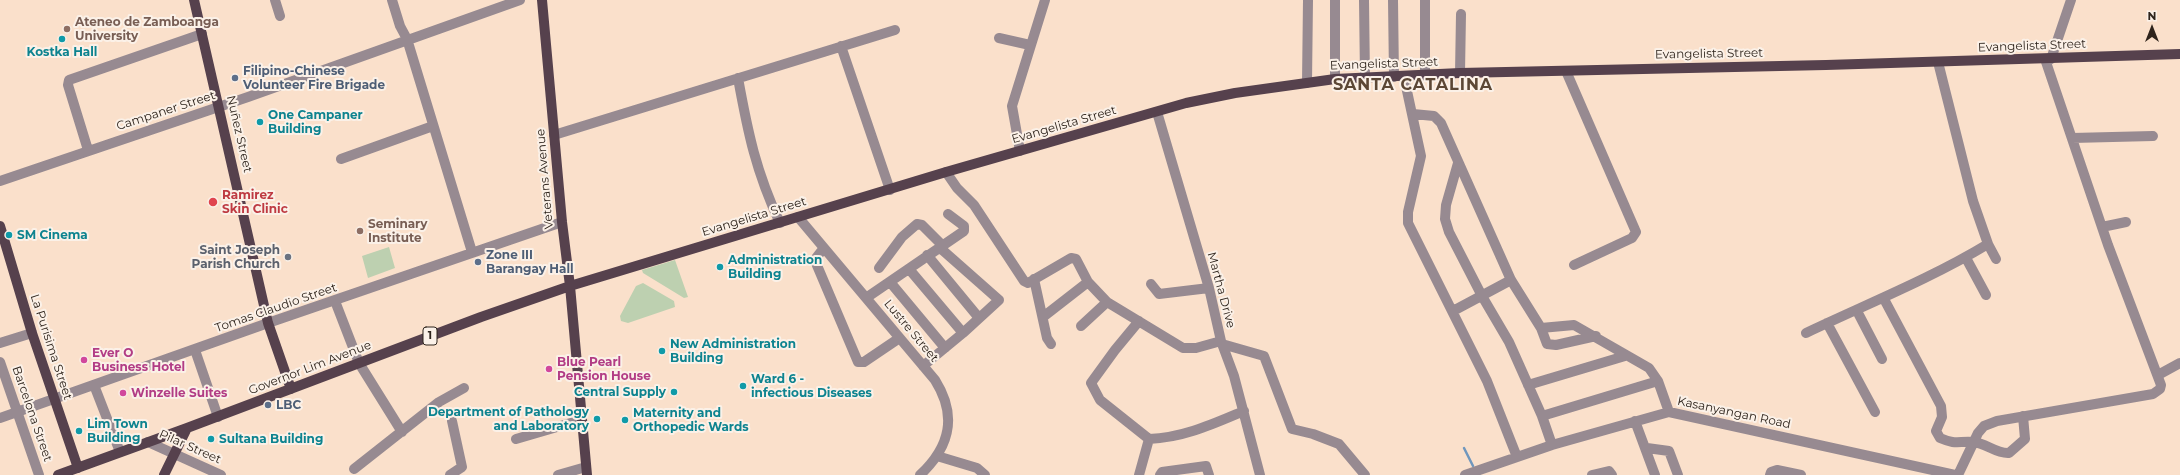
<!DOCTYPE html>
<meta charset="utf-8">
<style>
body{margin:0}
#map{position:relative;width:2180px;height:475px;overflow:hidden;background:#fae0cb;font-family:Montserrat,sans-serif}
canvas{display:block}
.north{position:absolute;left:2132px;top:8px;width:40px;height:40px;-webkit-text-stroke:3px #fbf1e8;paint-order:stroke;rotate:0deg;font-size:11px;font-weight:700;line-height:16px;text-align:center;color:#2e241c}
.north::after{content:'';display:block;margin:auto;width:14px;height:18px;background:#2e241c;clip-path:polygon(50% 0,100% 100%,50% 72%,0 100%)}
</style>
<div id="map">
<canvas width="2180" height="475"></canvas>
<div class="north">N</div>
</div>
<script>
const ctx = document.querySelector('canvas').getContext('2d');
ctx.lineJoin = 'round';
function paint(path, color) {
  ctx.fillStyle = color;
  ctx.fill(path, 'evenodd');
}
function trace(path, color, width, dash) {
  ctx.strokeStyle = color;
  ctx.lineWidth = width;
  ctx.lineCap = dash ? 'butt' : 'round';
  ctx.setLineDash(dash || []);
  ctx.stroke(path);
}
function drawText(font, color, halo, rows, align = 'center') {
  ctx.font = font + ' Montserrat,sans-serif';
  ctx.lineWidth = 4;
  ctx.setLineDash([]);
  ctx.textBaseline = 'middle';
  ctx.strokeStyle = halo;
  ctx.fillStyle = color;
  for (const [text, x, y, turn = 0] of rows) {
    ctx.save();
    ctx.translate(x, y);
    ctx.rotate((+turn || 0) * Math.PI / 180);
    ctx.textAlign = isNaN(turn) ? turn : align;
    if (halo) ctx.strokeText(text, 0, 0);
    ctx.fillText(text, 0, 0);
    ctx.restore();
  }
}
const green = new Path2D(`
 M389 247 395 268 368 278 362 256Z
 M675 260 688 297 684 298 643 273 642 270Z
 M643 283 674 301 675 307 628 323 621 321 620 316 636 286Z`);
const stream = new Path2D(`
 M1464 448 1473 466`);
const minor = new Path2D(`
 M275 0 280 16
 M392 0 400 26 407 39 472 252
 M1364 0 1365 78
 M1393 0 1394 77
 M1425 0V76
 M999 38 1030 45
 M841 46 890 190
 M2051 59 2071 0
 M1566 71 1636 232 1632 238 1574 265
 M1460 73 1461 14
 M1404 77 1421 156 1408 212V223L1487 381 1517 457
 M738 78C748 133 756 172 780 223
 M1335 79V0
 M1307 83 1308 0
 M1157 112 1209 288 1221 341 1234 376 1260 475
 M1413 114 1434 116 1441 123 1511 280 1541 328 1547 344 1556 345 1596 336
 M554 135 895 30
 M2072 138 2153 136
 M88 150 68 85 69 80 202 34
 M1020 151 1012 106 1045 0
 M341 159 433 126
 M1458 163 1446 205 1445 219 1449 232 1482 296 1509 342 1542 416 1552 445
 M946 172 957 188 974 205 1024 281 1028 283 1071 258 1076 259 1088 282 1043 317
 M0 181 248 97 520 0
 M798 217 935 380C957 415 951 446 920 475
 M2102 227 2126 222
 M1988 244 1996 259
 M823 249 816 258V263L858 362H864L898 339
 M927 255 979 318
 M1966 258 1986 295
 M879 268 902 237 917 224 922 225 942 245
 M909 269 963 333
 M1034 279 1047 338 1051 344
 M890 282 945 348
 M1088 282 1107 302 1183 348H1196L1221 341
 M1151 284 1159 294 1209 288
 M866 298 964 231V226L948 214
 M1884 299 1941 406 1942 417 1936 431 1940 438C1956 445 1958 441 1973 442 1986 443 1996 454 2009 453L2025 439 2023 416
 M335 301 359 363 402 432
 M1453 311 1511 280
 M1857 311 1882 359
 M1827 323 1875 412
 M1081 326 1107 302
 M1541 328 1574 325 1649 368 1658 381 1669 412
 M1806 333C1867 304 1930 279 1988 244L1973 201 1938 62
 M0 343 32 333
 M1222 344 1264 356 1292 429 1313 434 1339 444 1365 475
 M195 350 218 417
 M0 362 39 475
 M923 366 963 333 999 300 939 247
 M2158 375 2180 363
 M94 385 120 452
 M1528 385 1625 356
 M1542 416 1658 381
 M0 418 268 323 562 222
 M1635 421 1655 475
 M516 439 581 420
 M1149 439C1183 438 1213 424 1244 411
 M148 442 221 475
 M1647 448 1669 451 1678 475
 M937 456 977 468 985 475
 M354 469 439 402 464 388
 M450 475 462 467 452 421
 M558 475 586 467
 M1139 475 1149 439 1100 400 1091 383 1115 350 1139 321
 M1160 475 1162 472 1206 466 1209 475
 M1465 475 1552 445 1669 412 1955 475
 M1592 475 1609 471 1612 475
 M1770 475 1771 472 1777 470 1801 475
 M1958 475 1978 433 1984 426 1997 421 2153 394 2160 389 2161 385 2108 245 2045 59`);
const major = new Path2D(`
 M194 0 268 323 291 389
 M542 0 562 222 570 286 587 475
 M0 226 32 333 78 468
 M58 475 187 428 481 317 570 286 946 172 1186 103 1235 93 1335 79 1460 73 1826 65 2180 54
 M164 475 187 428`);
const markers = [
 [67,29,4,"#8d6e63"],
 [62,39,4,"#0f9aa8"],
 [235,78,4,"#5c6f8a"],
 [260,122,4,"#0f9aa8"],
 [213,202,5,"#e0444e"],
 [360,231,4,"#8d6e63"],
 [9,235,4,"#0f9aa8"],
 [288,257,4,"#6b7280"],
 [478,262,4,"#5c6f8a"],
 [720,267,4,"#0f9aa8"],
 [662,351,4,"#0f9aa8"],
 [84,360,4,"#d1479c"],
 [549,369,4,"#d1479c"],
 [743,386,4,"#0f9aa8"],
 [674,392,4,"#0f9aa8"],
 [123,393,4,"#d1479c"],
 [268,405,4,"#5c6f8a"],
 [597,419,4,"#0f9aa8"],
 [625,420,4,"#0f9aa8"],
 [79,431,4,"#0f9aa8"],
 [211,439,4,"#0f9aa8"]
];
const shields = [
 [430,336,14]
];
const shieldNames = [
 ["1",430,336]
];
const educationNames = [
 ["Ateneo de Zamboanga",75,22],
 ["University",75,36],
 ["Seminary",368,224],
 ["Institute",368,238]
];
const streetNames = [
 ["Evangelista Street",2032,46,-2],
 ["Evangelista Street",1709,54,-1],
 ["Evangelista Street",1384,64,-2],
 ["Campaner Street",166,111,-18],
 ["Evangelista Street",1064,125,-16],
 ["Nuñez Street",239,134,77],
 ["Veterans Avenue",545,179,-95],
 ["Evangelista Street",754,217,-17],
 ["Martha Drive",1221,290,75],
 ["Tomas Claudio Street",276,308,-19],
 ["Lustre Street",911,331,50],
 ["La Purisima Street",51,347,72],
 ["Governor Lim Avenue",310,368,-21],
 ["Kasanyangan Road",1734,413,12],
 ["Barcelona Street",32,414,71],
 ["Pilar Street",190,447,24]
];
const cultureNames = [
 ["Kostka Hall",62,52,"center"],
 ["One Campaner",268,115],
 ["Building",268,129],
 ["SM Cinema",17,235],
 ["Administration",728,260],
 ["Building",728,274],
 ["New Administration",670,344],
 ["Building",670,358],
 ["Ward 6 -",751,379],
 ["infectious Diseases",751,393],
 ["Central Supply",666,392,"right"],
 ["Department of Pathology",589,412,"right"],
 ["and Laboratory",589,426,"right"],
 ["Maternity and",633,413],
 ["Orthopedic Wards",633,427],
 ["Lim Town",87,424],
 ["Building",87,438],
 ["Sultana Building",219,439]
];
const serviceNames = [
 ["Filipino-Chinese",243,71],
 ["Volunteer Fire Brigade",243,85],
 ["Zone III",486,255],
 ["Barangay Hall",486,269],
 ["LBC",276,405]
];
const healthNames = [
 ["Ramirez",222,195],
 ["Skin Clinic",222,209]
];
const worshipNames = [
 ["Saint Joseph",280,250],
 ["Parish Church",280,264]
];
const hotelNames = [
 ["Ever O",92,353],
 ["Business Hotel",92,367],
 ["Blue Pearl",557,362],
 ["Pension House",557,376],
 ["Winzelle Suites",131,393]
];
const districtNames = [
 ["SANTA CATALINA",1413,85]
];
paint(green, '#bdd0b0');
trace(stream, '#7097bd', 2.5);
trace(minor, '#978a91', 10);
trace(major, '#56414d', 10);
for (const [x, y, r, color] of markers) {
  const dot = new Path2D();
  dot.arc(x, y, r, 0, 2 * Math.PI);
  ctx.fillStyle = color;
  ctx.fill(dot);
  trace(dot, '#fbf1e8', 1.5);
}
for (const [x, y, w] of shields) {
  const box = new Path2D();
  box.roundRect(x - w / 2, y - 9, w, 18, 3);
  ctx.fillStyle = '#fbf1e8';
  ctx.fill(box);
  trace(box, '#2e241c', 1);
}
drawText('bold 11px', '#2e241c', null, shieldNames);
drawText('bold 12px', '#785e54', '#fbf1e8', educationNames, 'left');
drawText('12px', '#2e241c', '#fbf1e8', streetNames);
drawText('bold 12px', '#0d838f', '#fbf1e8', cultureNames, 'left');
drawText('bold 12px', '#4e5e75', '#fbf1e8', serviceNames, 'left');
drawText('bold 12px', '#be3a42', '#fbf1e8', healthNames, 'left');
drawText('bold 12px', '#5b616d', '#fbf1e8', worshipNames, 'right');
drawText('bold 12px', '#b23c85', '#fbf1e8', hotelNames, 'left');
ctx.letterSpacing = '1px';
drawText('bold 16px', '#5c4735', '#fbf1e8', districtNames);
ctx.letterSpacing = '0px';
</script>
